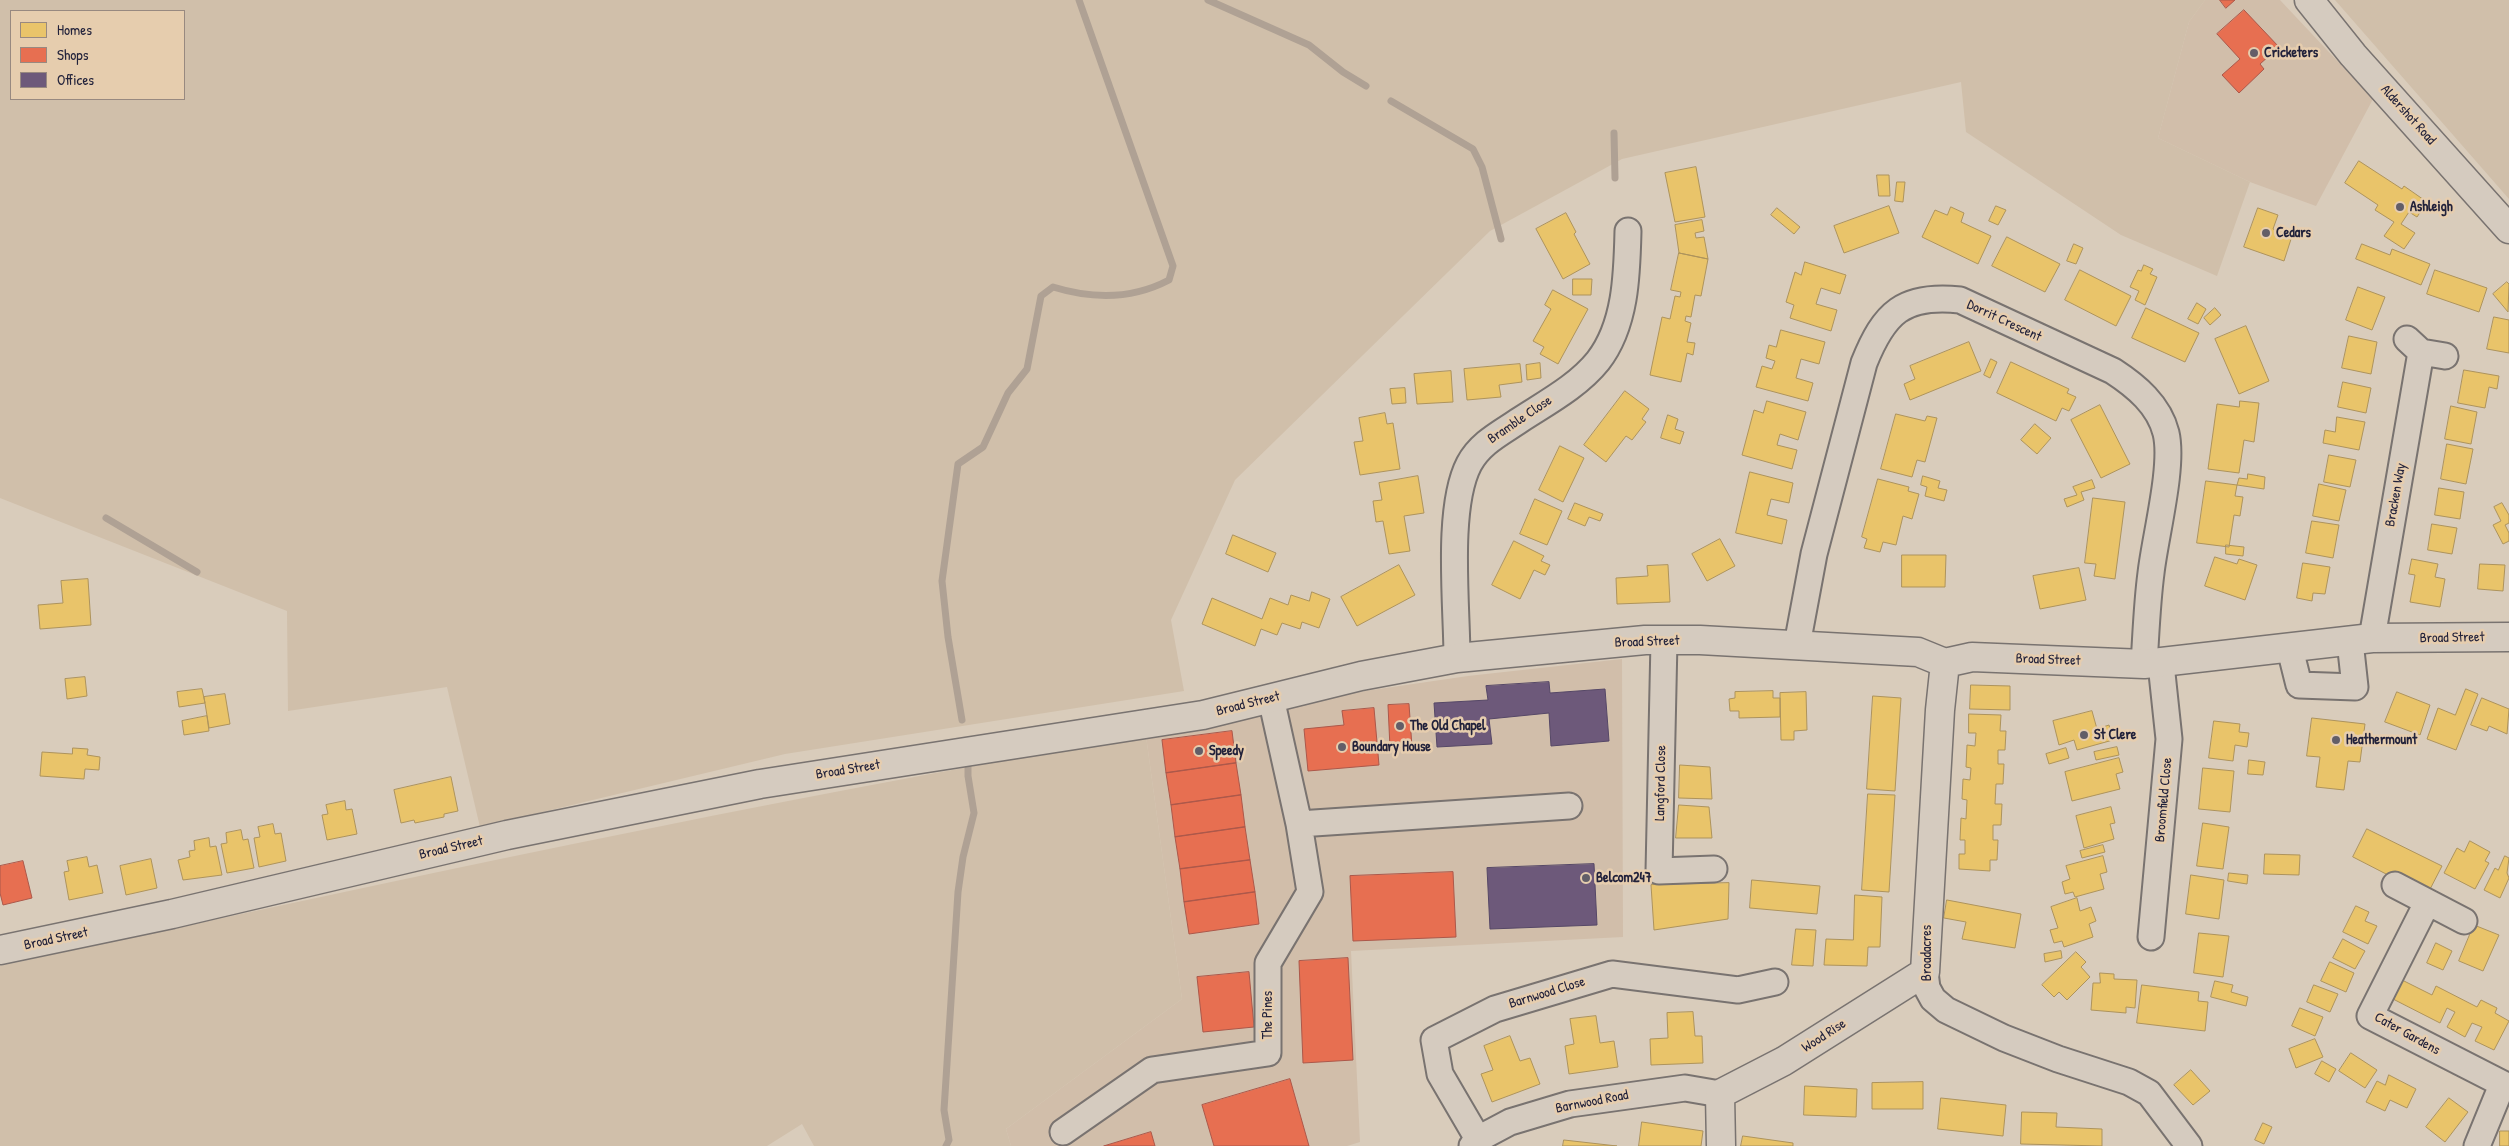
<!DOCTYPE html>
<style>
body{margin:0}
#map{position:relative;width:2509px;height:1146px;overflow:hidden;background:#d9ccbb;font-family:"Patrick Hand",sans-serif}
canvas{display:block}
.legend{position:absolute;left:10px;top:10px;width:175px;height:90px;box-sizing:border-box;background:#e6cdae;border:1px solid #988980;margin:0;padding:6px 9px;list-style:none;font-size:15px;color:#22223b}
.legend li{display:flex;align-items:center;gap:10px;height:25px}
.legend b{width:25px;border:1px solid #988980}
</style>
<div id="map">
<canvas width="2509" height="1146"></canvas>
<ul class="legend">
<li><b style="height:14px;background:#e9c46a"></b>Homes</li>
<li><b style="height:14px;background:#e76f51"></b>Shops</li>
<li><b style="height:14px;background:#6d597a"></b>Offices</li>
</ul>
</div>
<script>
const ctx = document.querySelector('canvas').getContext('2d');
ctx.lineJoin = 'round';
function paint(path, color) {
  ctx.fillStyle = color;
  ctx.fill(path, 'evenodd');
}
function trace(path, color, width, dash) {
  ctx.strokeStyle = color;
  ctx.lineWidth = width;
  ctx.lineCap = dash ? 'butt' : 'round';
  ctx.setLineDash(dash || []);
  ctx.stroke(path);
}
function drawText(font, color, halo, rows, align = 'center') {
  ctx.font = font + ' "Patrick Hand",sans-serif';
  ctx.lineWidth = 5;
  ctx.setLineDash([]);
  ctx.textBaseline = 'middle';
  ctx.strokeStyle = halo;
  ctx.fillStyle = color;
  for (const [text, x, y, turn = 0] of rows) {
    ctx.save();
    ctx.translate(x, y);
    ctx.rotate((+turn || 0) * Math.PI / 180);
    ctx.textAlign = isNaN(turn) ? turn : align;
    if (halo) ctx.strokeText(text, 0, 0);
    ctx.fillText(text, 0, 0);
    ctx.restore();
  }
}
const built = new Path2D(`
 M2205 0H2280L2373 99 2316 206 2250 182 2158 138 2189 22Z
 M1622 659 1623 937 1351 951 1360 1142 1347 1146H1011L1006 1129 1182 999 1146 736 1358 692 1468 676Z`);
const green = new Path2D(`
 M0 0H2205L2189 22 2158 138 2250 182 2217 276 2121 235 1966 132 1961 82 1622 159 1490 231 1235 480 1171 620 1184 691 785 754 480 827 447 687 288 711 287 611 0 498ZM11 11H184V99H11Z
 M2335 0H2509V199Z
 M1146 736 1182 999 1006 1129 1011 1146H814L802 1124 767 1146H0V966C381 884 762 800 1146 736Z`);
const homes = new Path2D(`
 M2359 161 2402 189 2404 186 2427 202 2417 217 2409 212 2401 224 2415 233 2404 249 2384 236 2394 222 2375 210 2378 205 2345 183Z
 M1696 167 1705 217 1675 222 1665 173Z
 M1877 175H1889L1890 196H1879Z
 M1897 182H1905L1903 202 1895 201Z
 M1889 206 1899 233 1844 253 1834 226Z
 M1996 206 2006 210 1998 225 1989 221Z
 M1951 207 1964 213 1961 222 1991 236 1978 264 1922 237 1935 210 1947 215Z
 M1777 208 1800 227 1794 234 1771 215Z
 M2258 208 2278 215 2273 229 2292 236 2284 261 2244 247Z
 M1566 213 1576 232 1574 234 1590 264 1563 279 1536 229Z
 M1702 220 1704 231 1695 233 1696 238 1704 237 1708 259 1679 253 1675 225Z
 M2007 237 2060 264 2045 292 1992 266Z
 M2074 244 2083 248 2076 264 2067 261Z
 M2362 244 2390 255 2392 249 2430 264 2421 285 2356 259Z
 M1679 253 1708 259 1701 296 1695 295 1691 317 1686 316 1685 321 1691 323 1687 342 1695 343 1693 355 1687 353 1681 382 1650 375 1662 317 1670 319 1675 296 1680 297 1681 292 1671 290Z
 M1805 262 1846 275 1840 294 1821 288 1816 304 1837 310 1831 331 1790 318 1794 305 1786 302 1795 272 1801 275Z
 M2144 265 2153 269 2150 274 2157 277 2145 305 2135 300 2139 291 2130 287 2138 270 2141 271Z
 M2080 270 2131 296 2116 326 2065 300Z
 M2435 270 2487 288 2479 312 2427 294Z
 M1573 279H1592L1591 295H1573Z
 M2507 282 2509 284 2508 312 2493 294Z
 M2358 287 2385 297 2372 330 2346 320Z
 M1553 290 1588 309 1558 364 1540 354 1544 347 1533 341 1551 309 1545 305Z
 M2197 303 2206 309 2198 324 2188 319Z
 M2146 308 2199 333 2185 362 2132 338Z
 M2215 308 2221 315 2210 325 2204 318Z
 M2494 317 2509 320V353L2487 349Z
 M2246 326 2269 381 2239 394 2215 339Z
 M1781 330 1825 342 1819 364 1801 359 1796 378 1813 383 1808 401 1756 387 1762 366 1772 369 1775 361 1766 358 1769 345 1776 347Z
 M2349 336 2377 342 2371 374 2342 368Z
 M1969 342 1981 371 1910 400 1904 384 1915 379 1910 366Z
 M1991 359 1997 362 1990 378 1984 375Z
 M2011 362 2069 389 2067 393 2076 397 2069 411 2062 408 2056 421 1997 393Z
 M1540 363 1541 378 1527 380 1526 365Z
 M1520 364 1522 382 1499 385 1501 397 1467 400 1464 369Z
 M2464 370 2499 376 2497 389 2489 387 2485 408 2458 403Z
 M1451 371 1453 402 1417 404 1414 374Z
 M2343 382 2371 388 2366 413 2338 407Z
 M1405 388 1406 403 1392 404 1390 389Z
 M1625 391 1649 409 1642 419 1646 422 1632 440 1626 436 1606 462 1584 445Z
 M1767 401 1806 412 1798 440 1780 434 1777 445 1797 450 1792 469 1742 455 1754 410 1763 413Z
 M2240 401 2259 403 2254 442 2244 440 2239 473 2208 469 2217 404 2239 407Z
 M2100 405 2130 464 2101 478 2071 420Z
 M2451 406 2477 412 2471 444 2445 439Z
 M1385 413 1387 424 1393 423 1400 469 1360 475 1354 442 1363 441 1359 418Z
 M1896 414 1925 421 1927 416 1937 418 1925 462 1917 460 1912 477 1881 469Z
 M1668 415 1678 419 1675 429 1684 432 1680 444 1661 438Z
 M2337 417 2365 422 2359 450 2323 443 2325 430 2335 432Z
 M2035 424 2051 438 2037 454 2021 440Z
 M2447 444 2473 449 2466 484 2441 479Z
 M1560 446 1584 458 1563 502 1539 490Z
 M2329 455 2356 460 2350 487 2324 482Z
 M1750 472 1793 483 1789 503 1771 499 1767 515 1787 520 1782 544 1736 533Z
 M2248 474 2265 477 2264 489 2237 485 2239 478 2247 479Z
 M1418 476 1424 513 1404 516 1410 551 1389 554 1383 521 1376 522 1373 501 1382 500 1379 483Z
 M1923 476 1940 481 1938 488 1947 490 1944 501 1925 496 1927 487 1921 485Z
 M1878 479 1909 487 1908 491 1919 494 1912 519 1903 516 1896 545 1883 542 1880 552 1864 548 1867 539 1862 537Z
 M2092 480 2095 488 2081 492 2084 500 2067 507 2064 499 2077 495 2073 487Z
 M2206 481 2237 485 2235 496 2243 497 2240 516 2234 515 2229 547 2197 543Z
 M2319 484 2346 490 2339 521 2313 516Z
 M2439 488 2464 492 2460 519 2435 515Z
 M2093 498 2125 502 2115 579 2094 576 2096 564 2085 563Z
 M1535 499 1562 511 1547 545 1520 534Z
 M1575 503 1603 514 1600 521 1589 517 1585 526 1568 519Z
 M2502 503 2509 515V523L2505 525 2509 533V541L2503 544 2493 525 2501 521 2494 507Z
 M2312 521 2339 525 2333 558 2306 553Z
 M2432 524 2457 528 2452 554 2428 550Z
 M1233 535 1276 553 1268 572 1226 554Z
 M1720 539 1735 566 1707 581 1692 554Z
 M1514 541 1544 556 1541 561 1550 565 1545 575 1534 570 1520 599 1492 585Z
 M2226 545 2244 547 2243 556 2226 554Z
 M1902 555H1946L1945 587H1902Z
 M2215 557 2237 564 2239 559 2257 565 2245 600 2205 586Z
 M2412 559 2438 564 2435 577 2445 579 2440 607 2410 602 2415 575 2409 574Z
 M2303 563 2330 567 2325 594 2313 593 2312 601 2297 598Z
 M2480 564 2505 565 2503 591 2478 589Z
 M1399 565 1415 595 1357 626 1341 597Z
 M1668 565 1670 602 1617 604 1616 578 1648 576 1647 566Z
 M2079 568 2086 600 2040 609 2033 576Z
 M88 579 91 625 40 629 38 605 63 603 61 581Z
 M1312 592 1330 599 1319 628 1302 622 1300 629 1282 623 1277 635 1261 629 1255 646 1202 624 1212 598 1262 619 1270 598 1288 605 1291 595 1309 601Z
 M85 677 87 696 67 699 65 679Z
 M1971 685 2010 686V710L1970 709Z
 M202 689 205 703 179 707 177 692Z
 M2466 689 2478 694 2456 750 2427 739 2438 708 2455 715Z
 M1773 691V698H1780V717L1739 718V711H1730L1729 699 1735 698V692Z
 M1806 692 1807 730 1794 731V740H1781L1780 693Z
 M2397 692 2430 705 2420 735 2385 722Z
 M225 694 230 724 209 728 204 697Z
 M1873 696 1901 698 1895 791 1867 789Z
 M2482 698 2509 709 2507 734 2489 726 2487 731 2471 725Z
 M2092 711 2097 729 2109 725 2113 740 2077 750 2074 740 2059 745 2053 721Z
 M1969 714 2001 715 2000 731H2006L2005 750H1998V764H2004L2003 784H1996L1995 804H2002L2001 825H1993V840H1998L1997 860H1990V871L1959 869V854H1965V840H1960L1961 818 1966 819 1967 800 1962 799 1963 779 1970 780 1971 768 1966 767 1967 745 1975 746 1976 733H1969Z
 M207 716 209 731 184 735 182 721Z
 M2312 718 2365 724 2360 762 2348 761 2344 790 2316 787 2320 757 2307 756Z
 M2214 721 2240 724 2239 732 2249 733 2247 747 2235 745 2233 761 2209 758Z
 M2117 747 2119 755 2096 760 2094 752Z
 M73 748 88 749 87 755 100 757 99 770 85 769 84 779 40 776 42 752 72 754Z
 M2066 748 2069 758 2049 764 2046 754Z
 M2119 758 2123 772 2116 774 2120 789 2072 801 2065 772Z
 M2249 760 2265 762 2263 775 2248 774Z
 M1680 765 1710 767 1712 799 1679 798Z
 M2203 768 2234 771 2230 812 2199 809Z
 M451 777 458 811 444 814V817L415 823 414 820 401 823 394 790Z
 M1868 794 1895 795 1889 892 1862 890Z
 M345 801 346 810 352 809 357 834 327 840 322 815 328 814 326 805Z
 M1679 805 1709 807 1712 838H1676Z
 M2111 807 2115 823 2110 824 2114 839 2084 848 2076 816Z
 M2203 823 2229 827 2223 869 2197 866Z
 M273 824 275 834 281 833 286 861 259 867 254 838 260 837 258 827Z
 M2367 829 2442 866 2427 895 2353 857Z
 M241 830 243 840 248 839 254 868 227 873 221 844 227 843 226 833Z
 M209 838 210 847 216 846 222 875 183 880 178 860 190 857 189 851 195 850 194 841Z
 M2470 841 2490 852 2485 861 2489 863 2475 889 2444 873 2457 848 2464 852Z
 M2103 845 2105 852 2082 858 2080 851Z
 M2265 854 2300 855 2299 875 2264 874Z
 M2103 856 2107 872 2100 874 2104 889 2075 897 2073 892 2065 894 2062 882 2070 879 2066 866Z
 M2505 856 2509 858 2507 873 2509 878 2500 898 2484 890 2495 868 2498 870Z
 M87 857 89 867 97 865 103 893 69 900 64 872 69 871 67 861Z
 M151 859 157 888 126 895 120 866Z
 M2229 873 2248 875 2247 884 2228 881Z
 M2191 875 2224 880 2219 919 2186 914Z
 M1752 880 1820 886 1817 914 1750 908Z
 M1729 883 1728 919 1654 930 1651 885Z
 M1855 895 1882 897 1880 947H1868L1867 966 1824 965 1826 939 1853 940Z
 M2077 898 2080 911 2091 907 2096 921 2089 924 2093 937 2064 947 2062 941 2054 943 2050 930 2058 928 2051 907Z
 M1947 900 2021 914 2015 948 1962 939 1966 922 1944 918Z
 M2356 906 2369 912 2365 921 2377 926 2368 944 2343 932Z
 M2474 925 2499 935 2483 971 2459 961Z
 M1796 929 1816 930 1813 966 1792 965Z
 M2199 933 2229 936 2223 977 2194 973Z
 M2343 939 2365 951 2355 969 2333 958Z
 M2436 943 2452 951 2443 970 2427 963Z
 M2061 951 2062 958 2045 962 2044 954Z
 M2076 952 2086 962 2081 967 2090 977 2067 1000 2059 992 2054 997 2042 985Z
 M2330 962 2354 973 2346 992 2321 981Z
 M2100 973 2114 974V979L2137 980 2135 1008 2126 1007V1013L2091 1010 2093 983H2100Z
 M2400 979 2432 995 2436 986 2477 1007 2481 1000 2497 1008 2495 1013 2509 1021 2494 1050 2475 1041 2482 1027 2472 1023 2465 1037 2447 1027 2455 1012 2447 1008 2440 1023 2391 998Z
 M2215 981 2233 985 2231 992 2248 997 2246 1006 2211 997Z
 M2142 985 2199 992 2198 1001 2208 1002 2205 1031 2137 1023Z
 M2314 985 2338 994 2330 1012 2307 1002Z
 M2300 1008 2323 1017 2315 1036 2292 1026Z
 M1693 1012 1695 1036H1702L1703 1063 1651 1065 1650 1039 1668 1038 1667 1013Z
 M1596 1016 1600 1043 1614 1041 1618 1067 1569 1074 1565 1046 1574 1044 1570 1019Z
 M1510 1036 1520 1061 1530 1058 1540 1084 1492 1102 1481 1074 1493 1070 1484 1046Z
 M2315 1039 2323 1057 2296 1068 2289 1049Z
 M2351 1053 2377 1070 2365 1088 2339 1071Z
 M2322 1061 2336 1069 2329 1082 2315 1074Z
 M2191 1070 2210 1091 2193 1105 2174 1085Z
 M2389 1075 2416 1089 2407 1108 2390 1100 2385 1111 2366 1102 2377 1081 2385 1085Z
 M1923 1082V1109H1872V1083Z
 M1805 1086 1857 1089 1856 1117 1804 1115Z
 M1941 1098 2006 1105 2003 1136 1938 1129Z
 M2449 1098 2468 1112 2445 1142 2426 1127Z
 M2022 1112 2057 1113 2056 1127 2102 1129V1146L2021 1144Z
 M1642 1122 1703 1131 1701 1146H1639Z
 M2263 1123 2272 1127 2264 1144 2255 1140Z
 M2500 1131H2509V1146H2500Z
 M1743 1136 1793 1143V1146H1741Z
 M1564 1140 1617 1146H1563Z`);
const shops = new Path2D(`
 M2220 0H2235L2226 8Z
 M2244 10 2279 47 2260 64 2264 69 2239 93 2222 75 2240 59 2217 34Z
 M1409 704 1412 747 1390 748 1388 705Z
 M1374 708 1379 765 1308 771 1304 729 1344 725 1342 711Z
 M1232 731 1236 763 1166 773 1162 740Z
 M1236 763 1241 795 1171 805 1166 773Z
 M1241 795 1245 827 1175 837 1171 805Z
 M1245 827 1250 860 1180 869 1175 837Z
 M1250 860 1255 892 1184 902 1180 869Z
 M23 861 32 898 3 905 0 893V866Z
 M1453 872 1456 937 1353 941 1350 876Z
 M1255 892 1259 924 1189 934 1184 902Z
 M1348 958 1353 1060 1303 1063 1299 961Z
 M1249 972 1254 1027 1203 1032 1197 977Z
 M1290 1079 1309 1146H1214L1202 1105Z
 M1151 1132 1155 1146H1104Z`);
const offices = new Path2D(`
 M1549 682 1550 693 1605 689 1609 741 1551 746 1549 713 1489 719 1492 744 1437 747 1434 703 1488 700 1486 686Z
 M1594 864 1597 925 1490 929 1487 868Z`);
const stream = new Path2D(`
 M1208 0 1309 45 1343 72 1366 86
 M1391 101 1473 149 1482 167 1501 239
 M1614 133 1615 178
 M106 518 197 572
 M962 720 948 637 942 581 958 464 983 447 1008 393 1027 369 1041 296 1053 287C1092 299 1133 299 1169 280L1173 266 1079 0
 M946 1146 949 1140 944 1110 958 892 963 857 974 813 968 776V761`);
const street = new Path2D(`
 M2407 339 2421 352 2445 356
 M2372 638 2421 352
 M1664 641 1659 871 1714 869
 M1797 645 1814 554 1864 363C1884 313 1903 294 1960 300L2113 371C2136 386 2159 405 2166 433 2174 466 2155 537 2151 573 2147 603 2146 634 2144 664
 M2290 649 2299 685 2355 687 2350 641
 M1457 658C1457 607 1446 508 1469 464 1480 443 1501 433 1520 420 1546 403 1578 386 1598 361 1626 325 1627 274 1628 231
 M1299 824 1569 806
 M2395 885 2464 921
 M2427 903 2370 1016 2509 1087
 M2151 937 2169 739 2161 664
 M1925 972 1927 988 1933 999 1946 1010 2004 1038 2058 1059 2129 1082 2149 1093 2189 1146
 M1063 1132 1152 1070 1268 1053V963L1310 892 1299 824 1271 698
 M1478 1139 1440 1074 1434 1040 1495 1009 1612 974 1738 990 1775 982
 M1472 1146 1478 1139 1510 1122 1570 1104 1685 1088 1720 1094
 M2477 1146 2502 1085`);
const secondary = new Path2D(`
 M0 950 172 914 507 835 760 784 1203 715 1361 676 1457 658 1645 640H1700L1918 652 1945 663 1972 657 2144 664 2372 638 2509 637
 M1721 1146 1720 1094 1784 1061 1925 972 1940 710 1945 663`);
const primary = new Path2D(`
 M2309 0 2353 55 2509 229`);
const markers = [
 [2254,53,5,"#625e68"],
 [2400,207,5,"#625e68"],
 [2266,233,5,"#625e68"],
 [1400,726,5,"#625e68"],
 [2084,735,5,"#625e68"],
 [2336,740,5,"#625e68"],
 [1342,747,5,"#625e68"],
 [1199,751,5,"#625e68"],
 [1586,878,5,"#625e68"]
];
const poiNames = [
 ["Cricketers",2264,53],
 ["Ashleigh",2410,207],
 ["Cedars",2276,233],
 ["The Old Chapel",1410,726],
 ["St Clere",2094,735],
 ["Heathermount",2346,740],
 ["Boundary House",1352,747],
 ["Speedy",1209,751],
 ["Belcom247",1596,878]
];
const streetNames = [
 ["Aldershot Road",2408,115,48],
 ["Dorrit Crescent",2004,321,25],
 ["Bramble Close",1520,420,-34],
 ["Bracken Way",2396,495,-80],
 ["Broad Street",2452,638,-1],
 ["Broad Street",1647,642,-2],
 ["Broad Street",2048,660,2],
 ["Broad Street",1248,704,-14],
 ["Broad Street",848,770,-9],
 ["Langford Close",1661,783,-89],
 ["Broomfield Close",2164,800,-85],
 ["Broad Street",451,848,-13],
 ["Broad Street",56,939,-12],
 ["Broadacres",1927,953,-90],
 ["Barnwood Close",1547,993,-17],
 ["The Pines",1268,1015,-90],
 ["Cater Gardens",2407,1034,29],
 ["Wood Rise",1824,1036,-33],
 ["Barnwood Road",1592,1102,-11]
];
paint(built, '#d1beaa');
paint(green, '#d0bfaa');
paint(homes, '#e9c46a');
trace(homes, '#ad935c', 1);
paint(shops, '#e76f51');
trace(shops, '#ac584a', 1);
paint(offices, '#6d597a');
trace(offices, '#564867', 1);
trace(stream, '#afa194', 7);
trace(street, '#797370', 29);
trace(secondary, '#797370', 31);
trace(primary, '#797370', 31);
trace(street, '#d5cbbf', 25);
trace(secondary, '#d5cbbf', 28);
trace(primary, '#d5cbbf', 28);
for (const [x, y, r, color] of markers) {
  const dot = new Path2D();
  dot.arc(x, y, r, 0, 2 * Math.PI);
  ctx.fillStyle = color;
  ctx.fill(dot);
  trace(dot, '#e6cdae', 2);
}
drawText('bold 14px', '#22223b', '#e6cdae', poiNames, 'left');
drawText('14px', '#22223b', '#e6cdae', streetNames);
</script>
